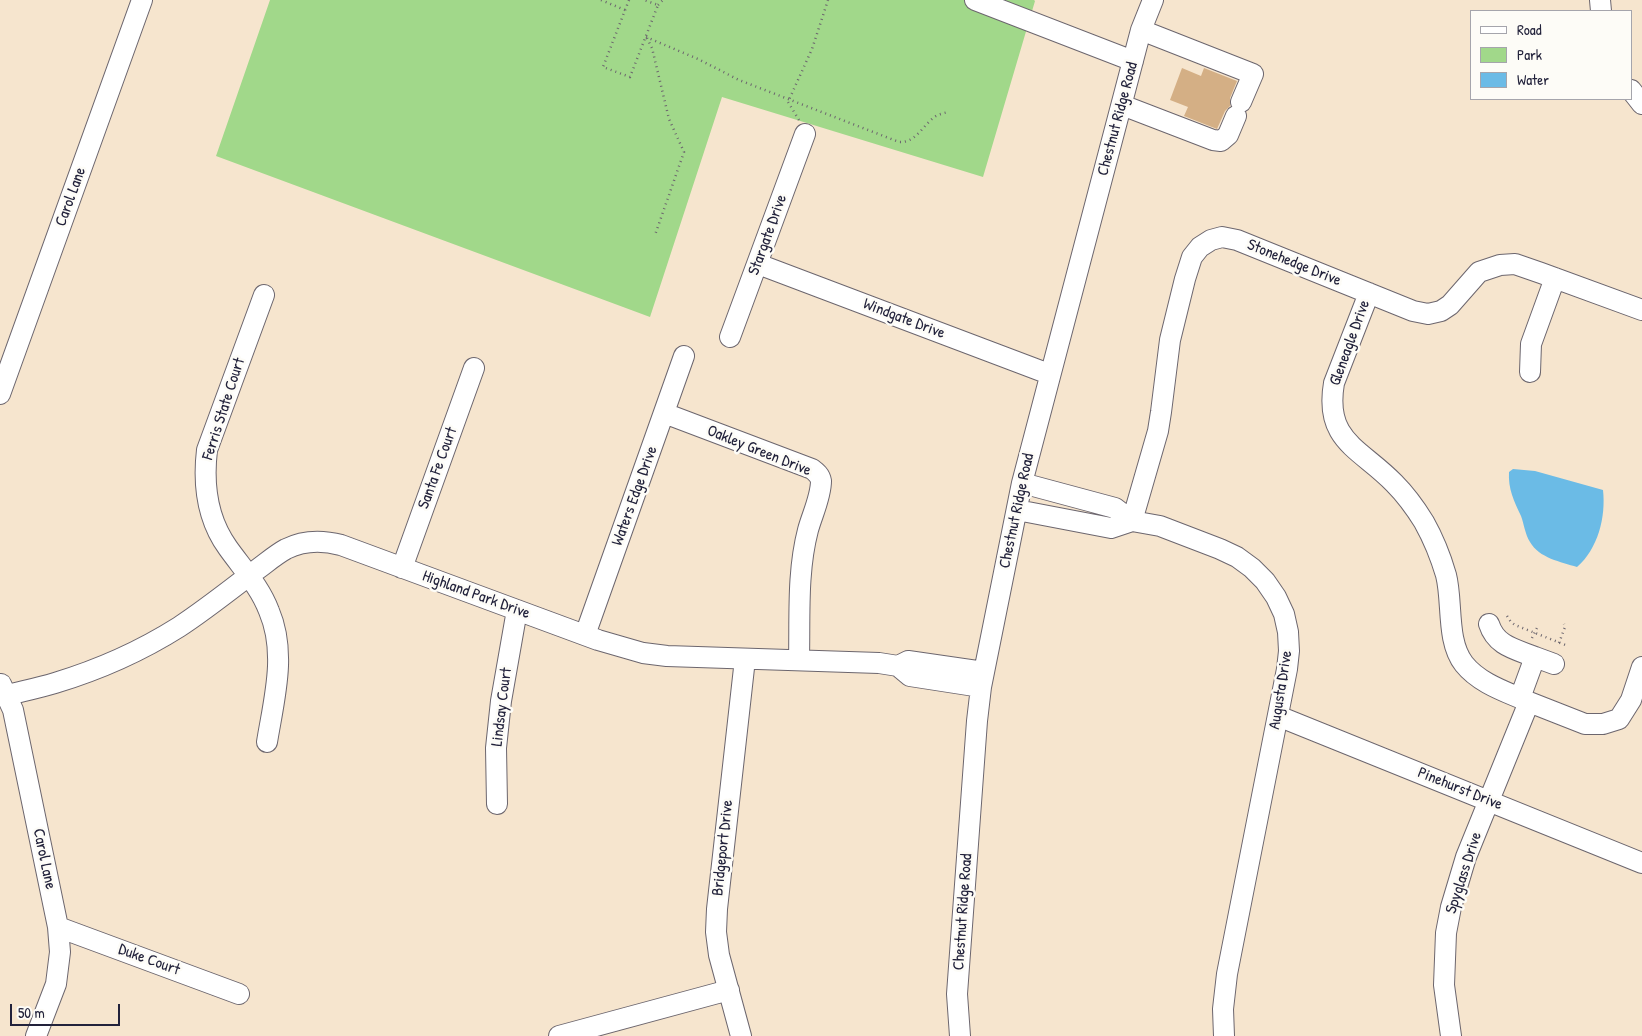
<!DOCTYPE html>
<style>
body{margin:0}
#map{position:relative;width:1642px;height:1036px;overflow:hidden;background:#f6e5ce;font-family:"Patrick Hand",sans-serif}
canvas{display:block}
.legend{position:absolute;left:1470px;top:10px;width:162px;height:90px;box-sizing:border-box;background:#fdfcf7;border:1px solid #a5a5ac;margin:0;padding:6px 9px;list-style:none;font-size:15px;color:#22223b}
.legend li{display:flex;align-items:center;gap:10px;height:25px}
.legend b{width:25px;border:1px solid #a5a5ac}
.scale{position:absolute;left:10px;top:1004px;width:110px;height:22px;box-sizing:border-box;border:2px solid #22223b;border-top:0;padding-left:6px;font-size:15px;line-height:18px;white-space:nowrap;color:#22223b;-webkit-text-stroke:4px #fdfcf7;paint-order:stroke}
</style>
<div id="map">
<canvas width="1642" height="1036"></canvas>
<ul class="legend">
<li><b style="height:6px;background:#fff"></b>Road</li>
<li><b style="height:14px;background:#a1d88a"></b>Park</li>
<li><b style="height:14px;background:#6bbbe6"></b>Water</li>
</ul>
<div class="scale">50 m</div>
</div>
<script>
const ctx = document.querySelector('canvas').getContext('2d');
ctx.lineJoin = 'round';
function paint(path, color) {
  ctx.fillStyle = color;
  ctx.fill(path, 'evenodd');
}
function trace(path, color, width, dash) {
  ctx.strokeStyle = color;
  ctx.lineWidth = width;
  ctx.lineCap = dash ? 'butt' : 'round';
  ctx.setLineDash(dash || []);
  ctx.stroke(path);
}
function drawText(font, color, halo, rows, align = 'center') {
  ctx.font = font + ' "Patrick Hand",sans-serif';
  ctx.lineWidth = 5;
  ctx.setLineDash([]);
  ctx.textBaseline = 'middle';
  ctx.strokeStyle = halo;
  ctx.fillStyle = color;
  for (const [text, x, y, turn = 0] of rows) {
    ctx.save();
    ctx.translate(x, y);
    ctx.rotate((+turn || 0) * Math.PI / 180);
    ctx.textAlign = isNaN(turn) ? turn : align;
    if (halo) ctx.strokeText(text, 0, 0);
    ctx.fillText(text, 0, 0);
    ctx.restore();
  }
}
const green = new Path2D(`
 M270 0H1034L1035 1 983 177 722 97 650 317 216 156Z`);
const water = new Path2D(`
 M1513 469 1535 471 1603 490C1606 517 1598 549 1577 567 1561 562 1539 558 1530 542 1525 534 1524 524 1521 516 1514 501 1508 489 1509 472Z`);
const building = new Path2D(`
 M1182 68 1201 76 1204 68 1237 81 1230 98V106L1225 111 1217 129 1184 116 1188 107 1170 100Z`);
const path = new Path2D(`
 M601 0 625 10
 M629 0 603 67 630 77 658 5 644 0
 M658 5 663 0
 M646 37 698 59 739 80 899 142C917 143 923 124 936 116 940 114 944 113 948 112
 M647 38 652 48 669 119 684 152 655 235
 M799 120 788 102 812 49 828 0
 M1507 616 1511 622 1515 625 1568 646
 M1532 638 1537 628
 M1559 643 1565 627 1564 624`);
const minor = new Path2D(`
 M975 0 1133 61
 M1600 0 1601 11
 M1141 30 1253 74 1241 102
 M1631 90 1642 104
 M1122 105 1213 140 1221 141 1228 135 1236 116
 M758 264 1049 374
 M1369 293 1334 383C1324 441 1360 448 1394 483 1405 494 1416 509 1424 522 1433 538 1441 558 1446 575 1453 602 1446 641 1464 664 1480 684 1507 692 1529 702
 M264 295 207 450C203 484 207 519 228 548 243 569 260 587 269 611 287 653 274 699 267 742
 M730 337 805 134
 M1530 372 1531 344 1555 278
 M0 394 142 0
 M664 413 812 469C816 472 820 475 821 481 821 497 812 515 808 530 797 572 800 617 799 660
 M1022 483 1115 508 1132 521 1160 526 1220 549 1237 557 1252 568 1265 581 1276 597 1284 614 1288 632 1289 651 1287 669 1227 974 1223 1009 1224 1036
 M1017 510 1111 528 1132 521
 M1132 521 1158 431 1161 412 1170 340 1185 279 1192 257 1200 247 1211 240 1222 237 1237 240 1413 311 1428 314 1441 311 1450 305 1479 272 1500 265 1515 264 1541 273 1642 310
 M402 568 474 368
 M1489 624C1496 646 1515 649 1535 657
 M585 635 684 356
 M898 666 908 661 984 672
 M1 684 13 710 58 927 60 952 56 984 36 1036
 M7 695C23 691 39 688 55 683 98 670 141 651 179 627 205 610 230 590 255 571 265 564 275 555 286 549 304 540 322 540 341 545L598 640 643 653 667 656 879 663 898 666 910 676 981 687
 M1520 698 1535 657 1554 664
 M1278 716 1642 863
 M497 804 496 748 501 701 517 610
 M58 927 239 994
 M559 1036 729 990
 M741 1036 719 955 716 932 717 909 745 659
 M960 1036 957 994 977 721 981 687 1022 483 1141 30 1153 0
 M1451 1036 1444 985 1446 933 1451 907 1466 857 1529 702 1585 724H1603L1619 719 1631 700 1642 667`);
const streetNames = [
 ["Chestnut Ridge Road",1118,119,-75],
 ["Carol Lane",71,197,-70],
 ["Stargate Drive",768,235,-70],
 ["Stonehedge Drive",1294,263,22],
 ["Windgate Drive",904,319,21],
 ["Gleneagle Drive",1350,343,-70],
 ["Ferris State Court",224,409,-72],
 ["Oakley Green Drive",759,451,22],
 ["Santa Fe Court",438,468,-70],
 ["Waters Edge Drive",635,496,-70],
 ["Chestnut Ridge Road",1017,511,-78],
 ["Highland Park Drive",476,595,20],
 ["Augusta Drive",1281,690,-81],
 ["Lindsay Court",502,707,-83],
 ["Pinehurst Drive",1460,789,22],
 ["Bridgeport Drive",723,848,-84],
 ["Carol Lane",44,859,78],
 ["Spyglass Drive",1464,873,-72],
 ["Chestnut Ridge Road",963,912,-86],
 ["Duke Court",149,960,20]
];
paint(green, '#a1d88a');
paint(water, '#6bbbe6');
paint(building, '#d4af85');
trace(minor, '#6c666e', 22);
trace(path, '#6c666e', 2.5, [1, 4]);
trace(minor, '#fff', 20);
drawText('16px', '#22223b', '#fdfcf7', streetNames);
</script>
